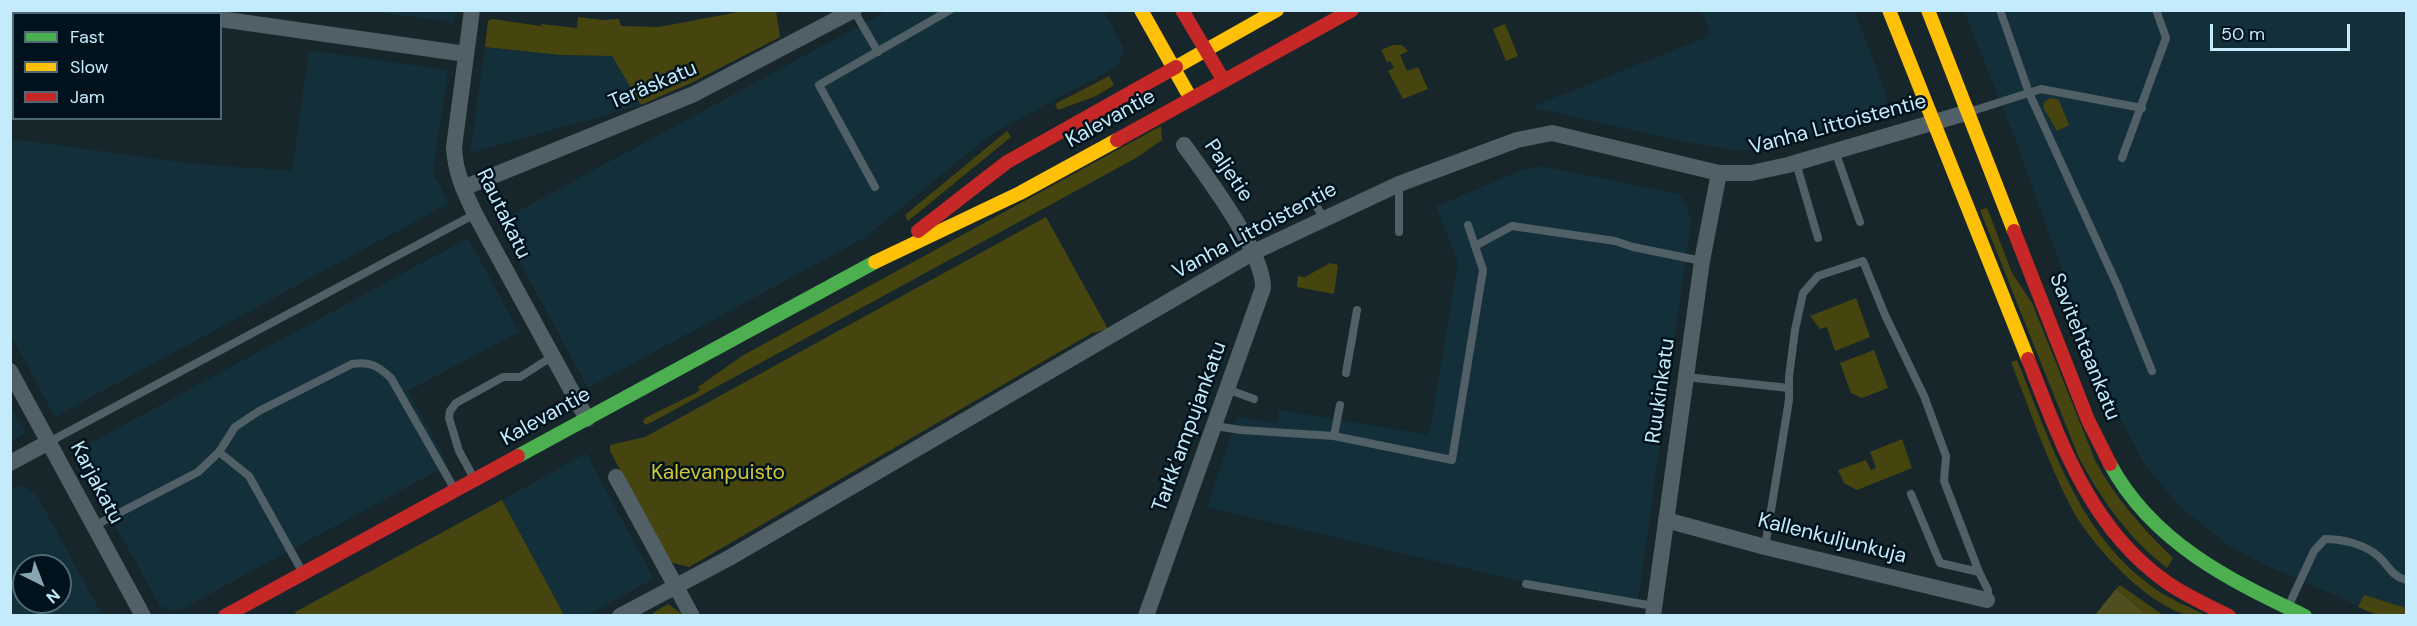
<!DOCTYPE html>
<meta charset="utf-8">
<style>
body{margin:0}
#map{position:relative;width:2417px;height:626px;overflow:hidden;background:#17262b;font-family:"DM Sans",sans-serif}
canvas{display:block}
.frame{position:absolute;inset:0;border:12px solid #c4ebfb;pointer-events:none}
.legend{position:absolute;left:12px;top:12px;width:210px;height:108px;box-sizing:border-box;background:#00121b;border:2px solid #4e6975;margin:0;padding:8px 10px;list-style:none;font-size:18px;color:#c4ebfb}
.legend li{display:flex;align-items:center;gap:12px;height:30px}
.legend b{width:30px;border:2px solid #4e6975}
.north{position:absolute;left:12px;top:554px;width:60px;height:60px;box-sizing:border-box;background:#00121b;border:2px solid #4e6975;border-radius:50%;rotate:138deg;font-size:16px;font-weight:700;line-height:24px;text-align:center;color:#c4ebfb}
.north::after{content:'';display:block;margin:auto;width:21px;height:27px;background:#87a6b2;clip-path:polygon(50% 0,100% 100%,50% 72%,0 100%)}
.scale{position:absolute;left:2210px;top:24px;width:140px;height:27px;box-sizing:border-box;border:3px solid #c4ebfb;border-top:0;padding-left:8px;font-size:18px;line-height:21px;white-space:nowrap;color:#c4ebfb;-webkit-text-stroke:4px #00121b;paint-order:stroke}
</style>
<div id="map">
<canvas width="2417" height="626"></canvas>
<div class="frame"></div>
<ul class="legend">
<li><b style="height:8px;background:#4caf50"></b>Fast</li>
<li><b style="height:8px;background:#ffc107"></b>Slow</li>
<li><b style="height:8px;background:#c62828"></b>Jam</li>
</ul>
<div class="north">N</div>
<div class="scale">50 m</div>
</div>
<script>
const ctx = document.querySelector('canvas').getContext('2d');
ctx.lineJoin = 'round';
function paint(path, color) {
  ctx.fillStyle = color;
  ctx.fill(path, 'evenodd');
}
function trace(path, color, width, dash) {
  ctx.strokeStyle = color;
  ctx.lineWidth = width;
  ctx.lineCap = dash ? 'butt' : 'round';
  ctx.setLineDash(dash || []);
  ctx.stroke(path);
}
function drawText(font, color, halo, rows, align = 'center') {
  ctx.font = font + ' "DM Sans",sans-serif';
  ctx.lineWidth = 5;
  ctx.setLineDash([]);
  ctx.textBaseline = 'middle';
  ctx.strokeStyle = halo;
  ctx.fillStyle = color;
  for (const [text, x, y, turn = 0] of rows) {
    ctx.save();
    ctx.translate(x, y);
    ctx.rotate((+turn || 0) * Math.PI / 180);
    ctx.textAlign = isNaN(turn) ? turn : align;
    if (halo) ctx.strokeText(text, 0, 0);
    ctx.fillText(text, 0, 0);
    ctx.restore();
  }
}
const built = new Path2D(`
 M366 11 456 10V11L454 22Z
 M887 11H1104L1124 49 1118 66 990 135 866 237 588 388 498 222Z
 M1701 11H1854L1886 93V102L1884 110 1787 142 1740 151 1680 141 1531 107 1711 35Z
 M1964 11H2406V615H2380L2265 565 2228 545 2182 509 2146 467 2113 405 2080 320 2015 139Z
 M485 47 560 55 612 56 641 105 470 153Z
 M309 50 448 70 433 173 449 203 55 417 11 335 10 158 13 139 187 163 292 171Z
 M1542 166 1679 194 1687 206 1691 221 1637 609 1207 507 1237 417 1276 423 1279 410 1429 435 1458 263 1436 206 1520 171Z
 M468 238 519 332 408 391 448 465 184 608 174 611 160 606 74 452Z
 M10 405 26 432 11 441H10Z
 M586 453 654 579 587 615H564L502 500Z
 M21 486 32 491 38 497 102 615H11V487ZM24 566H60V602H24Z`);
const green = new Path2D(`
 M749 10 776 11 780 37 691 83 641 105 612 56 560 55 485 47 488 21 492 19 541 26V24L577 28 578 17 602 20 619 19 621 26 659 27Z
 M1505 24 1518 56 1506 61 1493 29Z
 M1393 45H1402L1408 51 1400 55 1407 71 1418 67 1428 89 1403 99 1388 71 1394 68 1390 61 1387 62 1381 50Z
 M1109 76 1114 85 1096 96 1058 110 1055 104Z
 M2051 98 2059 100 2069 125 2057 131 2043 107 2045 101Z
 M1161 126 1162 140 1136 158 654 421 645 425 643 422 645 418 696 393 700 390 698 387 742 356Z
 M1007 131 1011 137 908 221 905 215Z
 M1987 208 2012 273 2032 303 2095 460C2115 498 2142 528 2173 558L2167 568C2128 538 2102 500 2079 458L1980 210Z
 M1046 217 1108 329 1092 333 689 567 670 562 610 451V445L645 437Z
 M1330 263 1338 265 1334 294 1297 287 1298 276 1305 277Z
 M1856 298 1870 337 1835 351 1827 327 1820 329 1810 316Z
 M1874 350 1888 388 1862 398 1851 393 1840 363Z
 M2017 360C2050 440 2077 531 2150 585 2166 598 2187 606 2206 615 2200 615 2193 617 2187 615 2146 604 2090 544 2071 507 2047 461 2030 410 2011 362Z
 M1902 439 1912 468 1857 490 1844 483 1838 470 1866 460 1871 470 1876 468 1870 452Z
 M502 500 564 615 297 616 295 612Z
 M2120 585 2163 615H2147L2116 589Z
 M2364 595 2406 608V615H2377L2358 607Z
 M668 604 683 615 648 616Z`);
const forest = new Path2D(`
 M2116 589 2147 615H2095Z`);
const lane = new Path2D(`
 M2000 10 2029 93 2118 287 2152 371
 M854 11 878 52
 M1969 112 2041 89 2142 108
 M1835 151 1860 222
 M2122 158 2166 38 2156 10
 M1796 163 1818 238
 M875 187 819 85 950 10
 M1312 198 1324 219
 M1399 232V184
 M1475 246 1512 226 1615 241 1633 247 1702 261
 M1346 373 1357 310
 M1686 377 1789 388
 M1227 389 1254 399
 M1215 426 1241 430 1334 436 1452 460 1483 270 1468 225
 M1334 436 1340 405
 M49 442 475 214
 M219 452 249 476 303 573
 M475 480 459 451 449 418 450 411 456 403 503 377H520L553 356
 M1911 494 1940 563 1979 572
 M94 526 198 472 219 452 235 427 259 411 352 364C370 361 378 366 391 378L455 490
 M1765 547 1789 400V377L1795 330 1803 293 1818 276 1863 261 1885 315 1924 396 1946 456 1944 481 1979 572 1988 590 1987 600
 M1526 584 1654 606
 M2288 607 2314 551 2325 539C2343 539 2364 544 2378 556 2389 565 2391 576 2406 580`);
const street = new Path2D(`
 M161 10 182 14
 M472 10 454 147C455 172 464 191 475 214L587 419
 M220 19 466 54
 M10 27 13 10
 M463 188 694 94 854 10
 M10 371 143 616
 M10 463 49 442
 M616 477 692 616
 M1666 520 1765 547 1987 600
 M620 616 729 558 1252 253 1399 184 1517 140 1552 133 1719 173H1751L1788 165 1969 112
 M1146 616 1263 288C1264 252 1206 176 1184 145
 M1653 616 1702 261 1719 173`);
const fast = new Path2D(`
 M518 456 875 262
 M2110 464C2152 542 2229 580 2305 616`);
const slow = new Path2D(`
 M1141 10 1191 99
 M1889 10 2028 359
 M1928 10 2014 231
 M1176 67 1277 10
 M875 262 1020 193 1117 140`);
const jam = new Path2D(`
 M1182 10 1224 81
 M1117 140 1352 10
 M918 231 1007 162 1176 67
 M2014 231 2088 420 2110 464
 M2028 359C2060 441 2090 528 2165 581 2184 595 2207 605 2229 616
 M225 616 518 456`);
const streetNames = [
 ["Teräskatu",653,86,-23],
 ["Kalevantie",1111,119,-29],
 ["Vanha Littoistentie",1838,125,-15],
 ["Paljetie",1228,171,56],
 ["Rautakatu",503,214,64],
 ["Vanha Littoistentie",1255,231,-28],
 ["Savitehtaankatu",2084,347,68],
 ["Ruukinkatu",1661,391,-82],
 ["Kalevantie",546,417,-29],
 ["Tarkk'ampujankatu",1190,427,-70],
 ["Karjakatu",96,483,62],
 ["Kallenkuljunkuja",1832,539,14]
];
const parkNames = [
 ["Kalevanpuisto",718,473]
];
paint(built, '#132f39');
paint(green, '#47450f');
paint(forest, '#4f4e1f');
trace(lane, '#506066', 8);
trace(street, '#506066', 16);
trace(fast, '#4caf50', 14);
trace(slow, '#ffc107', 14);
trace(jam, '#c62828', 14);
drawText('21px', '#c4ebfb', '#00121b', streetNames);
drawText('21px', '#d0c638', '#00121b', parkNames);
</script>
